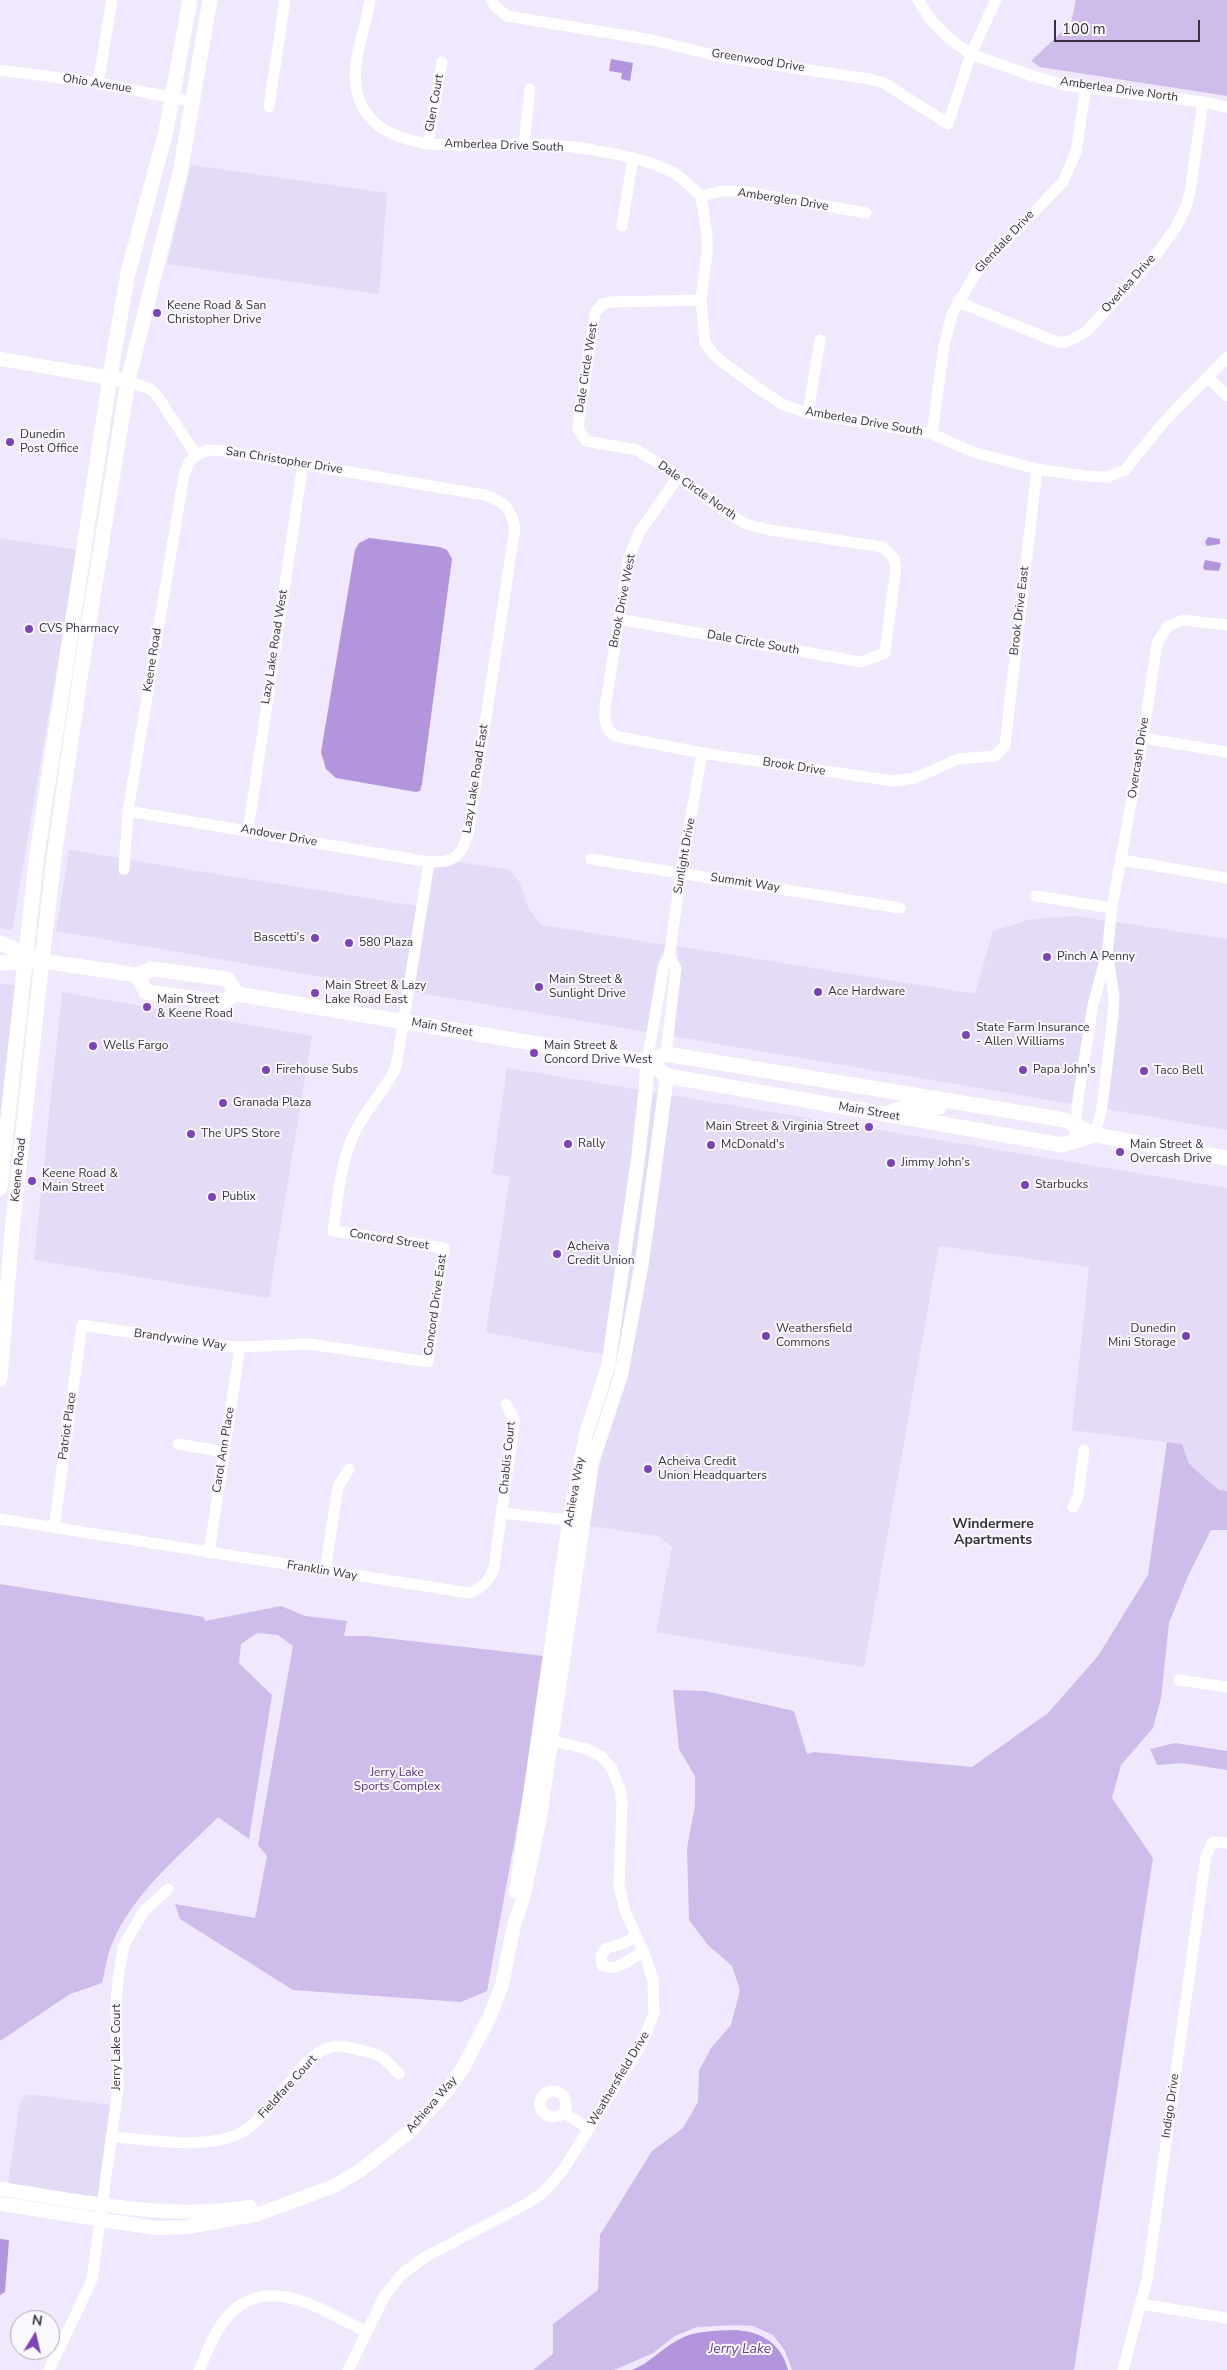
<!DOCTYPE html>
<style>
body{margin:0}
#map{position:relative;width:1227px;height:2370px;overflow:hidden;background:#f0e8fd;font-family:"Nunito Sans",sans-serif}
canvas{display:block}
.north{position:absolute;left:10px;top:2310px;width:50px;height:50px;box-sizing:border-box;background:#faf8fd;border:1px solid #aca9af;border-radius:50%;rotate:9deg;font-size:14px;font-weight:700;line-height:20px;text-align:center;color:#36333b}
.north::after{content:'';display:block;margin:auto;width:18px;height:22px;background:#7c43b9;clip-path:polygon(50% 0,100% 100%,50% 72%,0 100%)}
.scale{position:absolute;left:1054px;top:20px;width:146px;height:22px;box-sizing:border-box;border:2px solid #36333b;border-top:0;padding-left:6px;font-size:15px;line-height:18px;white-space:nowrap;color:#36333b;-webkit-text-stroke:4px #faf8fd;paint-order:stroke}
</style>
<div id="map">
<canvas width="1227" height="2370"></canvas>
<div class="north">N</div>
<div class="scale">100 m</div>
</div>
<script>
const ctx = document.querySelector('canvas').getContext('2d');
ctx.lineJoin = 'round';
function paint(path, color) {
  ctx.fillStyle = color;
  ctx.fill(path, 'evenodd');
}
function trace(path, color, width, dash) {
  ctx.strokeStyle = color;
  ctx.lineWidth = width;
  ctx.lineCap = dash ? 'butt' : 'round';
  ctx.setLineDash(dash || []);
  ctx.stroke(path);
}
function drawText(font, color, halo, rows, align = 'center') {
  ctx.font = font + ' "Nunito Sans",sans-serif';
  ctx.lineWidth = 4;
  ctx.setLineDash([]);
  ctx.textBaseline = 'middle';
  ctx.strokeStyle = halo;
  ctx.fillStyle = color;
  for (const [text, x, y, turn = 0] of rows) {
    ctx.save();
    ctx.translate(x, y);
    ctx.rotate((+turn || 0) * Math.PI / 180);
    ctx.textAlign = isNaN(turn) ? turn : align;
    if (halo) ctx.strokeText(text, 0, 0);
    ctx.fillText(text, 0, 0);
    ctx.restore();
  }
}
const built = new Path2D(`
 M191 165 387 193 379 294 167 264Z
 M0 538 77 550 12 930 0 928Z
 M69 850 119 858V875L129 874V860L417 906 404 991 56 931Z
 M458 862 510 870 520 883 528 908 541 925 666 945 657 965 647 1032 414 992 434 867H448Z
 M1078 916 1106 921 1102 953 1072 1104 672 1036 681 969 676 946 975 994 993 931 1032 919Z
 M1116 922 1227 939V1130L1106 1109 1119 996 1113 953Z
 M0 984 16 985 0 1129Z
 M62 992 312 1036 269 1298 34 1260Z
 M507 1068 641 1090 605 1355 486 1332 510 1177 492 1174Z
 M651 1092 660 1094 638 1261 616 1374 581 1516H576Z
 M670 1095 1227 1188V1491L1220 1490 1189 1464 1182 1444 1072 1430 1089 1267 939 1246 864 1667 656 1632 672 1547 658 1536 590 1526V1521L597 1464Z
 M27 2094 111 2105 99 2197 8 2184 20 2102Z`);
const green = new Path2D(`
 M1076 0H1227V96L1040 67 1031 61 1071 23Z
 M1167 1442 1182 1444 1189 1464 1219 1490 1227 1491V1530H1211L1188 1576 1169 1623 1161 1698 1153 1728 1121 1765 1112 1798 1153 1858 1074 2370H792L785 2351 773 2335 753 2326 736 2325 697 2327 675 2336 653 2353 614 2370H533L553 2354V2324L598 2290 600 2235 652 2151 683 2128 698 2102 699 2071 711 2048 731 2025 740 1990 732 1966 708 1945 689 1920 687 1848 695 1806V1776L679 1749 673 1690 705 1691 794 1711 807 1754 814 1752 972 1767 1048 1713 1098 1656 1148 1575Z
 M0 1584 204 1617 205 1621 281 1606 305 1616 347 1621 344 1636H366L544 1656 530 1757 487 1991 461 2002 293 1990 180 1919 175 1904 255 1918 267 1856 258 1845 293 1646 278 1635 257 1633 241 1644 239 1663 272 1695 249 1839 218 1817C179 1857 133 1892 111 1946 107 1957 105 1971 102 1983L70 1994 0 2041Z
 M1175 1743 1227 1751V1770L1182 1763 1157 1765 1150 1749Z`);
const water = new Path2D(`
 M611 59 633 63 630 81 621 79 622 73 609 71Z
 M1208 537 1220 539V544L1207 546 1205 542Z
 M369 538 440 547 447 550 452 559 422 784 420 791 416 792 336 778 326 769 321 752 355 550 359 543Z
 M1205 560 1221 563 1219 571 1205 570 1203 568Z
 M0 2239 9 2240 5 2292 0 2295Z
 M736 2330C762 2332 781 2343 788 2370H632C650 2363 661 2349 678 2340 695 2330 716 2331 736 2330Z`);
const minor = new Path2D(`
 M370 0C365 33 346 71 361 104 386 157 472 144 520 144 542 144 567 146 588 149 616 154 647 159 672 172 682 177 692 189 701 196L707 235V254L701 300 705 343 718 359 765 393 784 405 808 413 932 434 973 452 1037 469 1085 476 1108 477 1125 470 1163 423 1227 357
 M492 0 494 5 507 16 652 40 722 57 869 79 884 83 948 124 971 54 996 0
 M918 0 931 20 951 40 971 54 1030 75 1064 85 1203 102 1227 107
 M0 70 98 83 194 102
 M98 83 112 0
 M269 107 285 0
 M428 144 442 62
 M524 144 530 89
 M701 196 722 191H741L866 213
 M622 226 633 158
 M958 302 1057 342H1067L1086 332 1156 255 1176 227 1186 207 1190 192 1203 102
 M1208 377 1227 396
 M128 381 148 388 156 394 196 455 209 450 224 451 485 495C506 503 510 507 515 528L468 835C460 858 454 862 429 862L128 811
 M808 413 820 340
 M932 434 944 346 952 314 977 271 1063 182 1076 152 1086 87
 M678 477 640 531 629 557 605 708C604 719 606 730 615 736L702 753 893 781 915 778 958 759 995 756 1005 745 1037 469
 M618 619 861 662 885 653 896 567 894 559 883 547 770 530 746 524 726 512 663 466 637 450 586 441 578 428 595 313 602 304 610 302 701 300
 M1143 738 1227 752
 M248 831 303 464
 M591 859 900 908
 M1122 860 1227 878
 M124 869 128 811 184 475 188 464 196 455
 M1036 896 1112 908
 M666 1054 676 968 669 958
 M647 1062 664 965 669 958 681 873 702 753
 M1075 1132 1078 1099 1093 1005 1107 953 1112 908 1143 738 1157 643 1168 626 1183 620 1227 625
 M1095 1135 1102 1107 1113 1016 1114 997 1108 957
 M178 1444 224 1452
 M1073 1507 1078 1497 1084 1450
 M502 1513 576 1521
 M0 1519 469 1593C482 1588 490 1581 494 1567L514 1424V1419L506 1404
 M54 1528 82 1325 218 1346 240 1347 310 1344 428 1362 444 1248 333 1231C338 1199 340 1165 353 1136 364 1111 385 1091 396 1067L429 862
 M209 1553 240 1347
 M325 1571 338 1487 349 1469
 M1179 1680 1227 1687
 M636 1936 625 1943 606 1948 601 1956 602 1965C618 1974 629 1957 644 1952
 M540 2104a13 13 0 1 1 26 0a13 13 0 1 1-26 0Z
 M563 2112 589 2129
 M111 2137C149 2139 201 2150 236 2135 274 2120 298 2053 332 2047 340 2045 348 2047 355 2049 380 2054 382 2055 399 2074
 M1140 2304 1227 2318
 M49 2370 92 2280 118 2088 116 2006 118 1979 124 1945 144 1911 168 1889
 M199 2370C206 2355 212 2338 221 2325 260 2267 321 2309 366 2332
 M348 2370 385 2295 402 2274 425 2257 528 2203 545 2191 563 2170 640 2047 654 2014 653 1980 646 1958 625 1911 619 1885 622 1805 620 1789 612 1769 602 1757 587 1749 544 1739
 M1123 2370 1147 2280 1206 1856 1213 1842 1227 1843`);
const tertiary = new Path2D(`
 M0 359 128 381
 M516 1892 569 1522 586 1434 608 1367 638 1159 646 1087 647 1062
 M0 2189C82 2201 167 2221 250 2207
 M0 2204 155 2228 188 2227 259 2214 334 2186 361 2170 409 2132 447 2091 463 2068 490 2016 502 1985 514 1925 523 1899 540 1817 592 1463 621 1375 642 1262 667 1076`);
const secondary = new Path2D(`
 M0 943 33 957
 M0 963 42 961 137 975 152 969 227 979 237 994
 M137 975 146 992 221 1002 237 994 647 1062 667 1076 1062 1145 1095 1135
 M647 1062 666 1054 1065 1120 1095 1135 1227 1158
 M886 1115C913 1100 913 1110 939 1107
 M0 1188 37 854 113 358 128 273 166 131 190 0
 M0 1379 12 1231 42 961 54 858 81 671 128 381 180 173 210 0`);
const markers = [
 [157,313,5,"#7c43b9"],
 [10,442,5,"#7c43b9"],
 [29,629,5,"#7c43b9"],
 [315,938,5,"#7c43b9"],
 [349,943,5,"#7c43b9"],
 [1047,957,5,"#7c43b9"],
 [539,987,5,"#7c43b9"],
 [818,992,5,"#7c43b9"],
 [315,993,5,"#7c43b9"],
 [147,1007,5,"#7c43b9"],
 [966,1035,5,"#7c43b9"],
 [93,1046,5,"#7c43b9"],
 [534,1053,5,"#7c43b9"],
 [266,1070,5,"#7c43b9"],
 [1023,1070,5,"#7c43b9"],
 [1144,1071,5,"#7c43b9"],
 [223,1103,5,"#7c43b9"],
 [869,1127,5,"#7c43b9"],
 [191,1134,5,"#7c43b9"],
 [568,1144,5,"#7c43b9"],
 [711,1145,5,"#7c43b9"],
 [1120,1152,5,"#7c43b9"],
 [891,1163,5,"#7c43b9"],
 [32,1181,5,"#7c43b9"],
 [1025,1185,5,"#7c43b9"],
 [212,1197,5,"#7c43b9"],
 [557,1254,5,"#7c43b9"],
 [766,1336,5,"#7c43b9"],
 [1186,1336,5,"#7c43b9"],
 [648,1469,5,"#7c43b9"]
];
const streetNames = [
 ["Greenwood Drive",758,61,9],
 ["Ohio Avenue",97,84,9],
 ["Amberlea Drive North",1119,90,8],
 ["Glen Court",435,103,-80],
 ["Amberlea Drive South",504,146,2],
 ["Amberglen Drive",783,200,9],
 ["Glendale Drive",1005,242,-47],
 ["Overlea Drive",1129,284,-48],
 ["Dale Circle West",587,368,-81],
 ["Amberlea Drive South",864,422,10],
 ["San Christopher Drive",284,461,9],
 ["Dale Circle North",697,491,35],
 ["Brook Drive West",623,601,-79],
 ["Brook Drive East",1020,611,-83],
 ["Dale Circle South",753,643,10],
 ["Lazy Lake Road West",275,647,-81],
 ["Keene Road",153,660,-81],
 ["Overcash Drive",1139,758,-81],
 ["Brook Drive",794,767,9],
 ["Lazy Lake Road East",476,779,-81],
 ["Andover Drive",279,836,10],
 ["Sunlight Drive",685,856,-80],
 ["Summit Way",745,883,9],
 ["Main Street",442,1028,10],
 ["Main Street",869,1112,10],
 ["Keene Road",19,1170,-84],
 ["Concord Street",389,1240,9],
 ["Concord Drive East",436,1305,-82],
 ["Brandywine Way",180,1340,8],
 ["Patriot Place",68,1426,-82],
 ["Carol Ann Place",224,1450,-81],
 ["Chablis Court",508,1458,-84],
 ["Achieva Way",575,1492,-80],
 ["Franklin Way",322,1571,9],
 ["Jerry Lake Court",117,2047,-90],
 ["Weathersfield Drive",619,2079,-59],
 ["Fieldfare Court",288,2087,-48],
 ["Achieva Way",432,2105,-49],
 ["Indigo Drive",1171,2106,-82]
];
const poiNames = [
 ["Keene Road & San",167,306],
 ["Christopher Drive",167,320],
 ["Dunedin",20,435],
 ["Post Office",20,449],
 ["CVS Pharmacy",39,629],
 ["Bascetti's",305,938,"right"],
 ["580 Plaza",359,943],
 ["Pinch A Penny",1057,957],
 ["Main Street &",549,980],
 ["Sunlight Drive",549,994],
 ["Main Street & Lazy",325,986],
 ["Lake Road East",325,1000],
 ["Ace Hardware",828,992],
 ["Main Street",157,1000],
 ["& Keene Road",157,1014],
 ["State Farm Insurance",976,1028],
 ["- Allen Williams",976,1042],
 ["Wells Fargo",103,1046],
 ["Main Street &",544,1046],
 ["Concord Drive West",544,1060],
 ["Firehouse Subs",276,1070],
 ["Papa John's",1033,1070],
 ["Taco Bell",1154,1071],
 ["Granada Plaza",233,1103],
 ["Main Street & Virginia Street",859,1127,"right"],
 ["The UPS Store",201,1134],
 ["Rally",578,1144],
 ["McDonald's",721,1145],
 ["Main Street &",1130,1145],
 ["Overcash Drive",1130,1159],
 ["Jimmy John's",901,1163],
 ["Keene Road &",42,1174],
 ["Main Street",42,1188],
 ["Starbucks",1035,1185],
 ["Publix",222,1197],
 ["Acheiva",567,1247],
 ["Credit Union",567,1261],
 ["Weathersfield",776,1329],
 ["Commons",776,1343],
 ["Dunedin",1176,1329,"right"],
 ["Mini Storage",1176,1343,"right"],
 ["Acheiva Credit",658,1462],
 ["Union Headquarters",658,1476]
];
const parkNames = [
 ["Jerry Lake",397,1773],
 ["Sports Complex",397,1787]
];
const neighbourhoodNames = [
 ["Windermere",993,1525],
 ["Apartments",993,1541]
];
const waterNames = [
 ["Jerry Lake",740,2350]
];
paint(built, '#e4dbf6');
paint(green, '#cebceb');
paint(water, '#b295dc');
trace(minor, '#fff', 11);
trace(tertiary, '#fff', 14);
trace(secondary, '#fff', 15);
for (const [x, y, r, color] of markers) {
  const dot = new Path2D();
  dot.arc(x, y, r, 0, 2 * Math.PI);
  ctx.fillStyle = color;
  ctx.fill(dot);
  trace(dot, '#faf8fd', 2);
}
drawText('12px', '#36333b', '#faf8fd', streetNames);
drawText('12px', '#36333b', '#faf8fd', poiNames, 'left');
drawText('12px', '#562e81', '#faf8fd', parkNames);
drawText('bold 14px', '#36333b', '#faf8fd', neighbourhoodNames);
drawText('italic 14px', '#663e92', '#faf8fd', waterNames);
</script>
